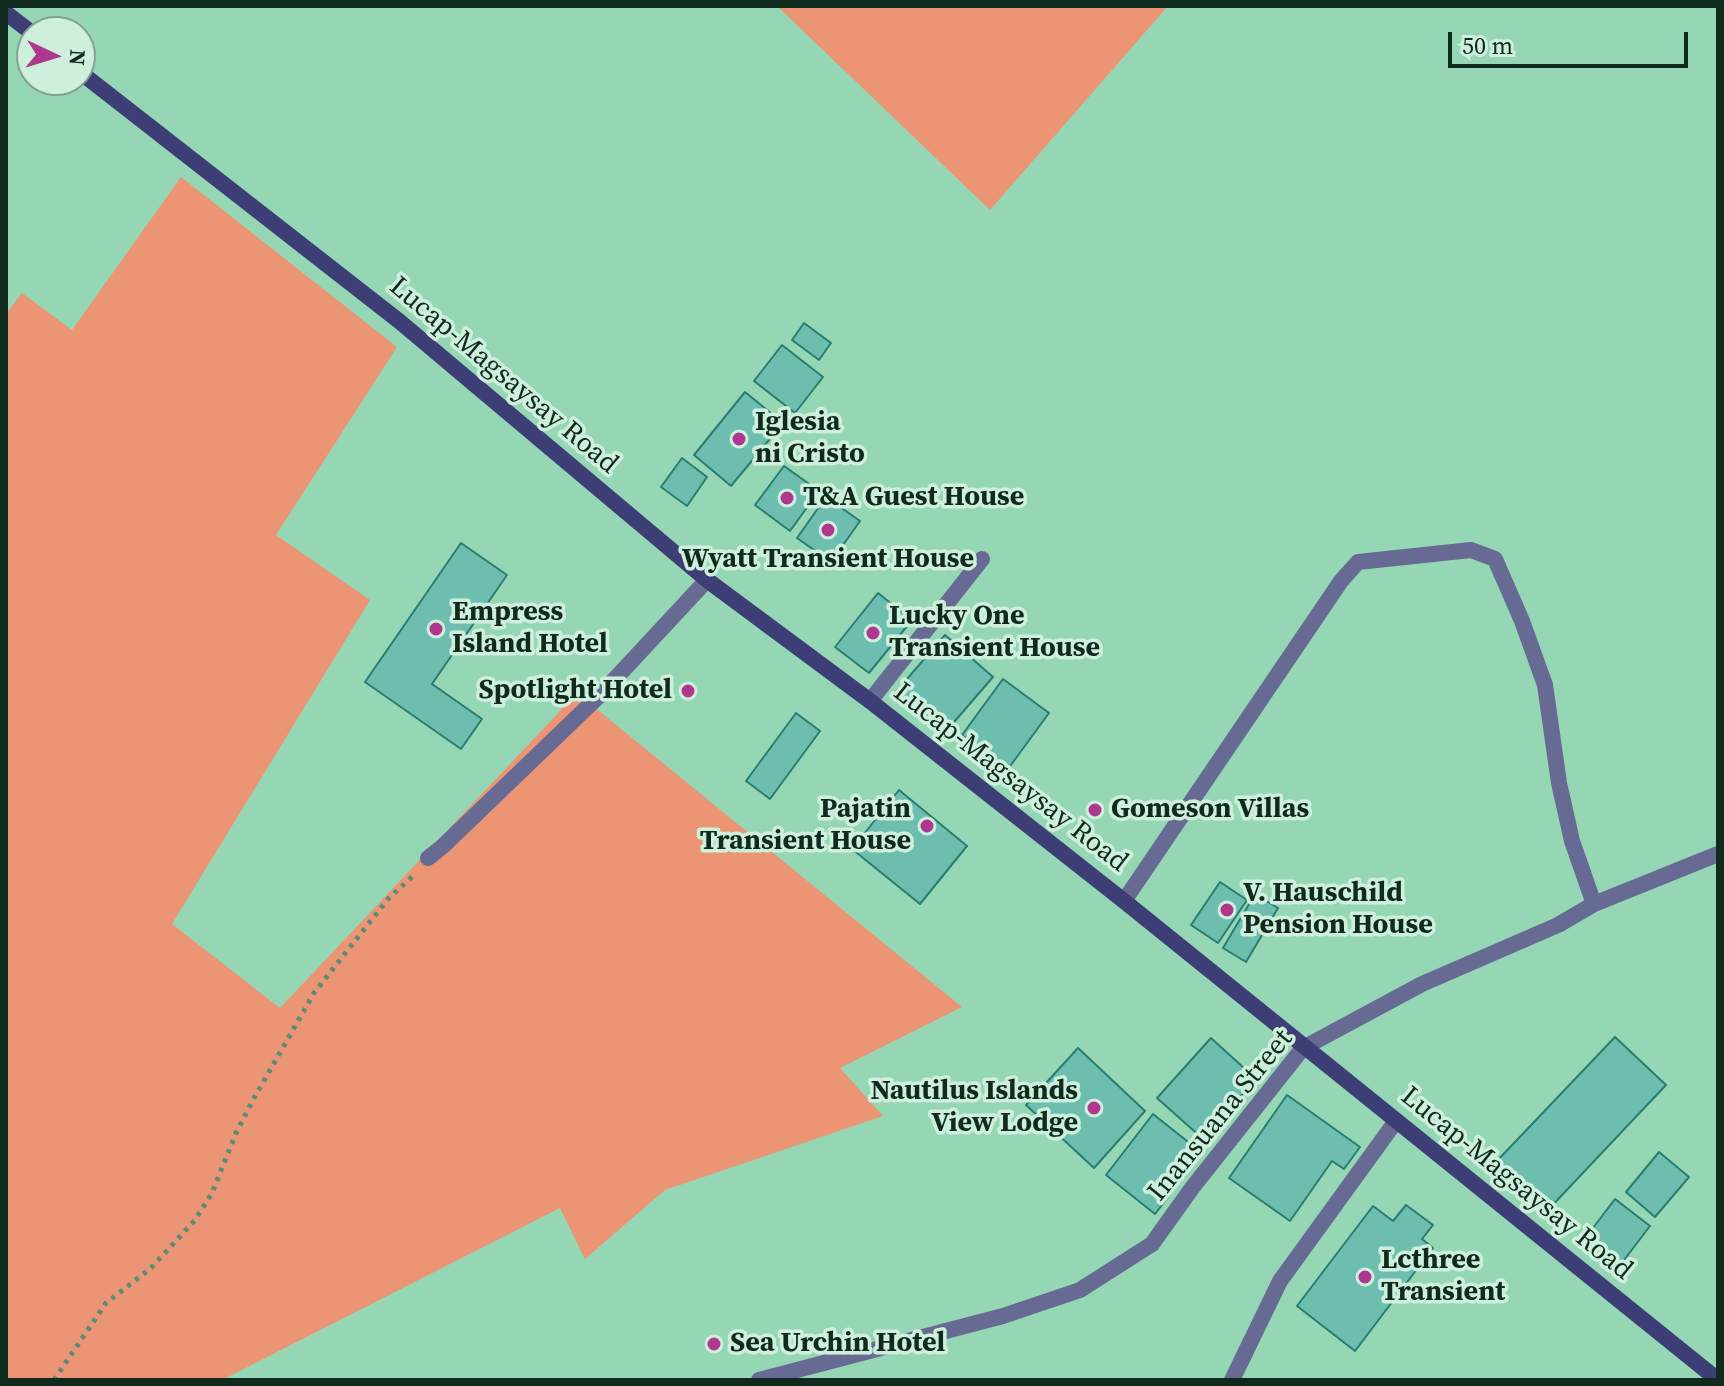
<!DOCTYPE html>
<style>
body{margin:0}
#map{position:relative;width:1724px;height:1386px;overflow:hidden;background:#95d6b4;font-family:"Source Serif 4",serif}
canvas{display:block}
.frame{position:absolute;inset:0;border:8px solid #102b1e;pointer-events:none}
.north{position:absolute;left:16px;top:16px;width:80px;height:80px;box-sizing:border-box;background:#cfefdd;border:2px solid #83a191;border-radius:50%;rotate:94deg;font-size:22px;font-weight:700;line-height:32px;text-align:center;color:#102b1e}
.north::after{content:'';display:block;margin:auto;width:28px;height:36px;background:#af378d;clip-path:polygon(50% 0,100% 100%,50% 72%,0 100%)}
.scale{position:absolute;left:1448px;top:32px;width:240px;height:36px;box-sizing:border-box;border:4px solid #102b1e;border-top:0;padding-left:10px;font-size:24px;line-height:28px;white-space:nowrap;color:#102b1e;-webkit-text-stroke:6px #cfefdd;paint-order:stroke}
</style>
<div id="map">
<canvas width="1724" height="1386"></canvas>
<div class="frame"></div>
<div class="north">N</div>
<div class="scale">50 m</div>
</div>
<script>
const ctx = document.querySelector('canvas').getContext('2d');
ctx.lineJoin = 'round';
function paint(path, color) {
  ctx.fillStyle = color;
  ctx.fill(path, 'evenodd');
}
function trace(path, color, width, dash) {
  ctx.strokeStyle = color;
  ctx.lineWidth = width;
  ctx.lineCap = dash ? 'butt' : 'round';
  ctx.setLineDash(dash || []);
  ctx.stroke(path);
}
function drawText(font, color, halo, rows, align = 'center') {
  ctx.font = font + ' "Source Serif 4",serif';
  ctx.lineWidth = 7;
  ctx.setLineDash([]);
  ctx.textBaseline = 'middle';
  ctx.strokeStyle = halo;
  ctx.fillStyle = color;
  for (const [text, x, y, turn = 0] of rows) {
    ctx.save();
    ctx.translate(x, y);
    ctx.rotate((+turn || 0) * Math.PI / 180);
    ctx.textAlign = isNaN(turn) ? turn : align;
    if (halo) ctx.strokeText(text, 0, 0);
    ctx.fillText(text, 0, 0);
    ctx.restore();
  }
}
const green = new Path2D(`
 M777 6H1168L990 210Z
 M181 177 397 347 276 535 370 600 172 924 280 1008 577 693 962 1007 840 1068 883 1116 665 1190 585 1259 560 1208 222 1380H6V314L22 293 72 330Z`);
const building = new Path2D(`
 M804 323 831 343 819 360 792 340Z
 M782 345 823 377 795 413 754 381Z
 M745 392 783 423 731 486 694 455Z
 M682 458 707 477 687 506 661 487Z
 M784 466 819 491 790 531 755 505Z
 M826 497 860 521 831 562 797 538Z
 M461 543 507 575 432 684 482 719 461 749 365 682Z
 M878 593 912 620 869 673 835 647Z
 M945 635 993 677 942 736 894 694Z
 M1003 679 1049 713 1008 769 962 735Z
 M796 713 820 731 770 799 746 781Z
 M899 790 967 846 920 904 852 849Z
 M1220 882 1247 900 1218 943 1191 925Z
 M1255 894 1278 908 1246 962 1223 948Z
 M1615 1037 1666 1085 1546 1212 1495 1163Z
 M1211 1038 1256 1079 1203 1139 1157 1098Z
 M1078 1048 1145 1111 1094 1168 1026 1105Z
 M1287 1095 1360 1147 1344 1169 1332 1161 1290 1221 1229 1178Z
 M1153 1114 1202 1153 1155 1214 1106 1175Z
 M1659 1152 1689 1177 1655 1217 1626 1192Z
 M1615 1199 1650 1226 1618 1268 1583 1241Z
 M1406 1205 1433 1225 1422 1239 1433 1248 1355 1351 1297 1306 1373 1206 1393 1221Z`);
const path = new Path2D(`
 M54 1380 106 1303 151 1268 195 1220 212 1193 236 1133 253 1100 314 993 388 899 414 875`);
const lane = new Path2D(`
 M870 701 982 559
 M1232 1380 1280 1281 1396 1121`);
const street = new Path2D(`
 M428 858 442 847 601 694 707 580
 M1124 901 1341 581 1358 562 1471 550 1495 559 1522 621 1545 685 1559 783 1572 841 1594 904
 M759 1380 1003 1316 1080 1290 1152 1244 1192 1188 1303 1048 1422 984 1558 925 1594 904 1718 854`);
const secondary = new Path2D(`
 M6 13 32 33
 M80 72 399 321 707 580 870 701 1124 901 1718 1380`);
const markers = [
 [739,439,8,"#af378d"],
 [787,498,8,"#af378d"],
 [828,530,8,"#af378d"],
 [436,629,8,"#af378d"],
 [873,633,8,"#af378d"],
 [688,691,8,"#af378d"],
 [1095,810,8,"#af378d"],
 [927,826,8,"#af378d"],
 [1227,910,8,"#af378d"],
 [1094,1108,8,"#af378d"],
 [1365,1277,8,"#af378d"],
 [714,1344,8,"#af378d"]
];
const streetNames = [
 ["Lucap-Magsaysay Road",503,376,40],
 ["Lucap-Magsaysay Road",1010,778,38],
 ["Inansuana Street",1221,1116,-51],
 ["Lucap-Magsaysay Road",1516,1184,39]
];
const poiNames = [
 ["Iglesia",755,423],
 ["ni Cristo",755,455],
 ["T&A Guest House",803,498],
 ["Wyatt Transient House",828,560,"center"],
 ["Empress",452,613],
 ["Island Hotel",452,645],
 ["Lucky One",889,617],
 ["Transient House",889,649],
 ["Spotlight Hotel",672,691,"right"],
 ["Pajatin",911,810,"right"],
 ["Transient House",911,842,"right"],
 ["Gomeson Villas",1111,810],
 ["V. Hauschild",1243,894],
 ["Pension House",1243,926],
 ["Nautilus Islands",1078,1092,"right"],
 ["View Lodge",1078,1124,"right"],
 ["Lcthree",1381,1261],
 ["Transient",1381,1293],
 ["Sea Urchin Hotel",730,1344]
];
paint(green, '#ec9574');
paint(building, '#6ebeb0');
trace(building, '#297d71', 2);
trace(path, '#5c8d74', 5, [4, 6]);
trace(lane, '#676a92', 16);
trace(street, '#676a92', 16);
trace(secondary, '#3e3e76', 16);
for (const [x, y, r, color] of markers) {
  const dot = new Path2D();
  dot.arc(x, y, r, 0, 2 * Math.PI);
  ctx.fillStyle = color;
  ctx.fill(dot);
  trace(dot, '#cfefdd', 3);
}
drawText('28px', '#102b1e', '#cfefdd', streetNames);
drawText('bold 28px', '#102b1e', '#cfefdd', poiNames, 'left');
</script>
